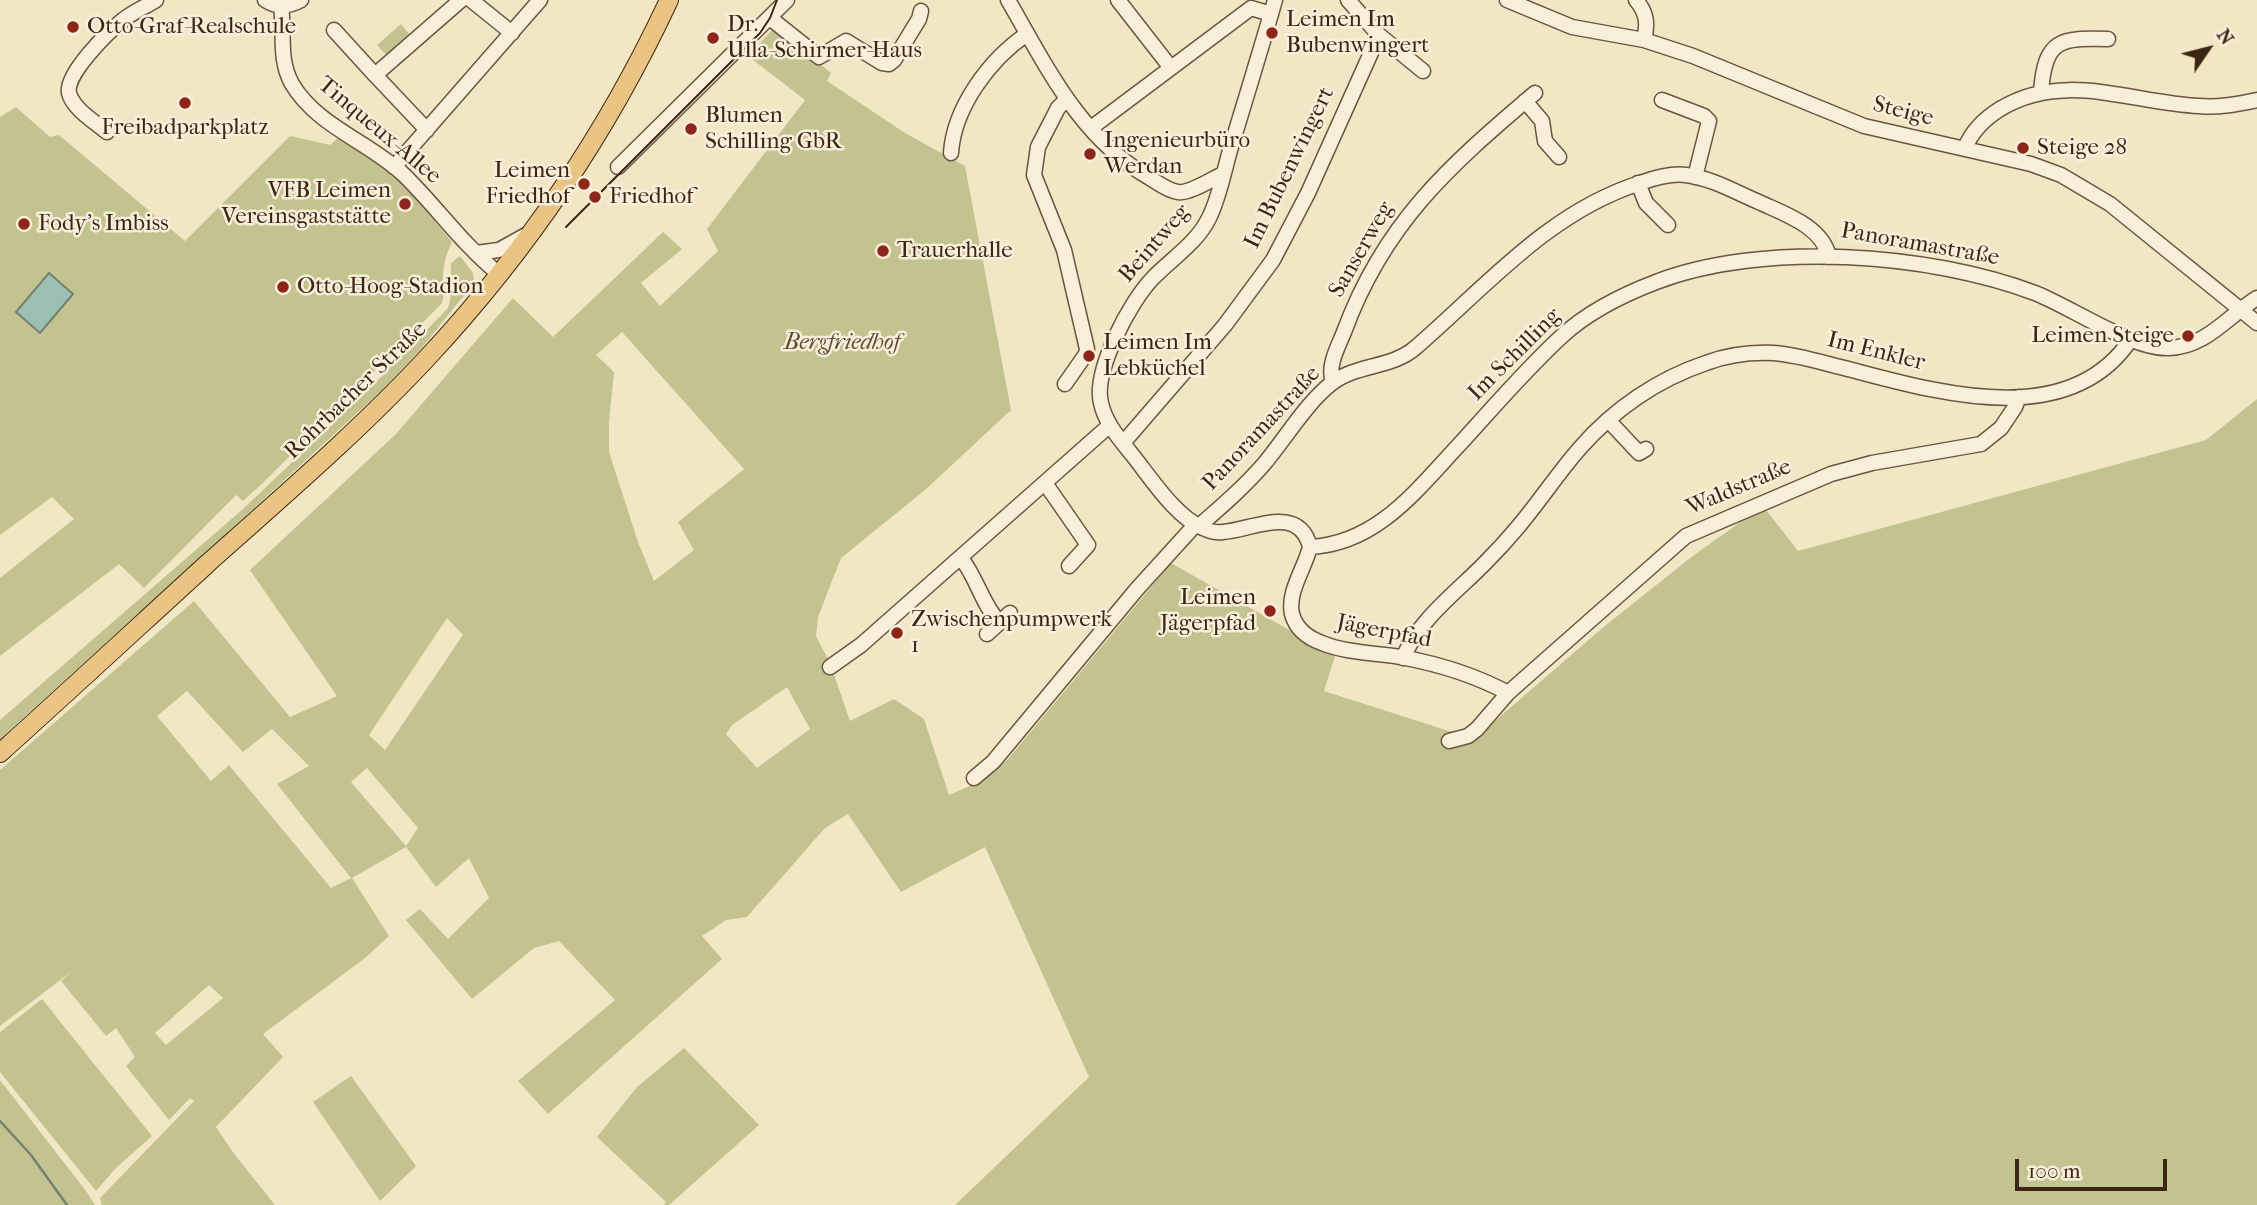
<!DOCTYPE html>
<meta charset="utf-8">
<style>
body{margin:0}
#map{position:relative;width:2257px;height:1205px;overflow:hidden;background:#f2e7c4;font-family:"IM FELL French Canon",serif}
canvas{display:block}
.north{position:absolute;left:2173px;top:14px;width:70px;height:70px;-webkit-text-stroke:5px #f7efd9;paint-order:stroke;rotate:55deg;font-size:19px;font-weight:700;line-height:28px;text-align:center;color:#3d2514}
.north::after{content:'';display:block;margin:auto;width:24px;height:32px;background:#3d2514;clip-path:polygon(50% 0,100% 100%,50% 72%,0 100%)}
.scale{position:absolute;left:2015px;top:1159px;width:152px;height:32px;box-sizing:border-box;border:4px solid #3d2514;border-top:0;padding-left:9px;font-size:21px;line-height:24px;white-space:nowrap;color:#3d2514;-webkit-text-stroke:5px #f7efd9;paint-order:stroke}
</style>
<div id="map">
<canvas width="2257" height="1205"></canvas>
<div class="north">N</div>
<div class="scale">100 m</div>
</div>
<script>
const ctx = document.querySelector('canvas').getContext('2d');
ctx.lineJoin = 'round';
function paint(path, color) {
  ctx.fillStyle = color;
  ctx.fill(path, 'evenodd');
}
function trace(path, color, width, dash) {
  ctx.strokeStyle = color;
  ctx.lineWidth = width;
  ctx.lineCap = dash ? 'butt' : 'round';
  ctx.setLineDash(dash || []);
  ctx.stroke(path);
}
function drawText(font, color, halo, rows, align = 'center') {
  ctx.font = font + ' "IM FELL French Canon",serif';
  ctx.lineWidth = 5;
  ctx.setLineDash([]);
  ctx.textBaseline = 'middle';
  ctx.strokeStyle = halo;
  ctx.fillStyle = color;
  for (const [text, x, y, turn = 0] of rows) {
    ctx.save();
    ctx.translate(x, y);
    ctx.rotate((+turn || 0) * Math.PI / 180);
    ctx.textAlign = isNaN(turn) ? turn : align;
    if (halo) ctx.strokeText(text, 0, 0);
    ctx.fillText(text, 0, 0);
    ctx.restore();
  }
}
const green = new Path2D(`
 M401 24 410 35 387 56 377 45Z
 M775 27 831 73 827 81 905 133 965 166 1011 410 925 490 841 558 818 617 816 636 830 663 850 721 894 699 924 719 949 795 984 780 1008 759 1171 563 1335 656 1324 691 1474 739 1606 625 1694 555 1763 506 1798 551 2206 440 2257 399V1205H955L1089 1077 985 847 901 892 848 814 825 828 747 917 726 920 702 936 722 959 548 1114 518 1081 615 1000 559 941 534 948 472 999 406 920 420 909 448 939 489 898 469 858 436 887 406 847 352 878 389 936 365 958 263 1034 283 1057 216 1127 235 1155 275 1205H102L100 1198 194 1101 190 1098 169 1120 126 1066 135 1057 116 1028 106 1036 61 981 72 971 0 1026V770L194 601 290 717 337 696 250 570 396 434 513 298 553 337 663 232 682 249 641 283 660 306 718 251 707 229 805 100 748 56ZM622 332 744 469 678 522 694 550 654 581 638 542 609 452V422L614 372 596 355ZM447 618 463 635 385 750 369 735ZM787 687 810 729 757 768 726 734 732 725ZM187 691 243 752 272 729 309 766 277 784 351 878 331 888 229 765 211 781 157 716ZM367 768 418 828 406 846 351 782ZM209 985 223 998 166 1045 155 1033Z
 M16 107 50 137 59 135 185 241 290 136 330 145 339 137 396 175 452 242C446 254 443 265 443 279 443 288 445 293 442 303L265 481 243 501 236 495 144 588 119 564 0 656V578L74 519 52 497 0 535V117Z
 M460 256 473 273 474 283 420 350 381 391 174 582 0 739V720L243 509 368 390 448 308C453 294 450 278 451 263Z
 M42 999 152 1136 116 1168 96 1191 0 1072V1032Z
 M684 1048 759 1125 669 1205H664L666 1202 597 1137 637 1087Z
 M351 1076 416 1166 380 1201 313 1102Z
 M0 1080 86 1191 95 1205H0Z`);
const water = new Path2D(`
 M49 273 73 294 40 333 16 312Z`);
const stream = new Path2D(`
 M0 1121 31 1155 67 1205`);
const minor = new Path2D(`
 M265 0C277 8 288 7 301 0
 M471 0 512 33
 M1008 0C1047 67 1080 138 1150 178 1158 183 1169 191 1178 192 1189 194 1212 179 1223 174
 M1118 0 1171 68
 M1275 0C1261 49 1246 98 1231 147 1224 170 1220 196 1209 218 1197 243 1171 259 1152 279 1130 302 1093 371 1101 403 1105 422 1118 437 1130 452 1149 475 1175 517 1203 528 1209 531 1217 533 1223 532 1252 530 1299 503 1310 547 1305 568 1287 592 1292 614 1296 629 1308 638 1322 643 1346 653 1376 653 1401 657 1438 664 1475 675 1508 693
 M1348 0 1379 35
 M1507 0 1572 27 1644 40 1693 56 1864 126 2031 164 2061 175 2110 204 2257 323
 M1636 0C1647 13 1648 24 1644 40
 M281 6C285 33 278 59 292 84 317 126 369 142 403 174 436 206 463 245 499 274
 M770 18 819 57 846 41 882 63 889 64 894 60 919 19 921 11
 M334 30 375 75
 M2041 92C2045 38 2061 38 2108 39
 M1662 100 1704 116 1709 121 1695 177
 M1525 101 1542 121 1545 141 1559 157
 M1091 128 1251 8 1271 14
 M427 130 375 75 461 0
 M107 132C95 122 73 109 69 93 65 74 109 31 123 20 133 12 145 7 156 0
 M1965 148C1972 131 1984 119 2000 109 2063 70 2132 103 2199 106 2218 108 2238 104 2257 100
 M951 153C954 107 990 59 1027 34
 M394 167 540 0
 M618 167 787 0
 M1638 183 1646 203 1668 225
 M476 253 499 250 526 235
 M1333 382C1327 366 1338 347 1344 332 1384 223 1449 166 1535 93
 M1065 384 1086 354 1087 349 1064 250 1034 175 1038 147 1058 108 1066 100
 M1608 420 1639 453 1646 449
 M1123 443 1225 325 1273 260 1308 193 1379 35 1423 71
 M1045 483 1088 545 1069 566
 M1199 526C1222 506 1244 487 1264 464 1285 439 1307 402 1332 383 1357 364 1392 368 1415 348 1486 287 1547 213 1640 183 1654 178 1671 173 1686 175 1712 178 1737 193 1761 203 1785 214 1823 227 1829 257
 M1310 547C1376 544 1416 491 1458 446 1492 409 1525 370 1562 336 1589 311 1622 295 1656 282 1763 241 1929 253 2035 293 2071 307 2133 350 2169 348 2206 347 2228 316 2257 298
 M961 558C977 578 982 604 999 622
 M987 634 1010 613
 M1403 658C1420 618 1457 592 1486 562 1497 551 1508 539 1518 527 1540 501 1558 473 1580 448 1614 409 1658 379 1706 363 1727 355 1752 352 1774 353 1800 355 1826 364 1852 370 1940 393 2070 431 2131 339
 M830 667 861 645 1110 425
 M1449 741 1468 736 1477 729 1508 693 1686 536 1831 474 1872 463 1981 444 2001 428 2015 407 2019 397
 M974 778 993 762 1137 589 1196 524`);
const major = new Path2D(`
 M0 753C70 690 138 627 207 564 282 497 359 431 427 358 525 253 608 131 669 0`);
const tram = new Path2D(`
 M566 227 760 33 770 18 777 0`);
const markers = [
 [73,27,7,"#8f2418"],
 [1272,33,7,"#8f2418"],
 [713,38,7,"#8f2418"],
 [185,103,7,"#8f2418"],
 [691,129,7,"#8f2418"],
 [2023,148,7,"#8f2418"],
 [1090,154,7,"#8f2418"],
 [584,184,7,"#8f2418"],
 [595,197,7,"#8f2418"],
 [405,204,7,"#8f2418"],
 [24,224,7,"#8f2418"],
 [883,251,7,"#8f2418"],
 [283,287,7,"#8f2418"],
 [2188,336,7,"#8f2418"],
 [1089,356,7,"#8f2418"],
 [1270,611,7,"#8f2418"],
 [897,633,7,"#8f2418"]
];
const poiNames = [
 ["Leimen Im",1286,20],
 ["Bubenwingert",1286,46],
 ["Dr.",727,25],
 ["Ulla-Schirmer-Haus",727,51],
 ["Otto-Graf-Realschule",87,27],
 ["Blumen",705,116],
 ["Schilling GbR",705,142],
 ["Freibadparkplatz",185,128,"center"],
 ["Ingenieurbüro",1104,141],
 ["Werdan",1104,167],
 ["Steige 28",2037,148],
 ["Leimen",570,171,"right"],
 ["Friedhof",570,197,"right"],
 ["VFB Leimen",391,191,"right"],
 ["Vereinsgaststätte",391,217,"right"],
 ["Friedhof",609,197],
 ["Fody's Imbiss",38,224],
 ["Trauerhalle",897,251],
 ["Otto-Hoog-Stadion",297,287],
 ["Leimen Steige",2174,336,"right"],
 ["Leimen Im",1103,343],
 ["Lebküchel",1103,369],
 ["Leimen",1256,598,"right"],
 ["Jägerpfad",1256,624,"right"],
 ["Zwischenpumpwerk",911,620],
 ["1",911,646]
];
const streetNames = [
 ["Steige",1903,112,14],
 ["Tinqueux-Allee",379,131,40],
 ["Im Bubenwingert",1290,168,-64],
 ["Beintweg",1155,244,-49],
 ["Panoramastraße",1920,245,10],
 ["Sanserweg",1362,250,-60],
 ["Im Enkler",1876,352,14],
 ["Im Schilling",1515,355,-45],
 ["Rohrbacher Straße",356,391,-44],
 ["Panoramastraße",1262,429,-47],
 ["Waldstraße",1739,488,-23],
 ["Jägerpfad",1384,632,11]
];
const parkNames = [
 ["Bergfriedhof",842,343]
];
paint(green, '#c2c38f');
paint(water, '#9bc0b1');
trace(water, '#758272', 2);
trace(stream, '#758272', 2.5);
trace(minor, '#6a5640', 17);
trace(major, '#3d2514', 20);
trace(minor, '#f7efd9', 14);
trace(major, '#e9c482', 18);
trace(tram, '#3d2514', 2);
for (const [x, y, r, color] of markers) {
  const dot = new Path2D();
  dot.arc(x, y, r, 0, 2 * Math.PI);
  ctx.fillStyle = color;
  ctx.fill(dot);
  trace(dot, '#f7efd9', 2.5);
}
drawText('23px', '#3d2514', '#f7efd9', poiNames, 'left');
drawText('23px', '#3d2514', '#f7efd9', streetNames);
drawText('italic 23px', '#5e4c33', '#f7efd9', parkNames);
</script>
